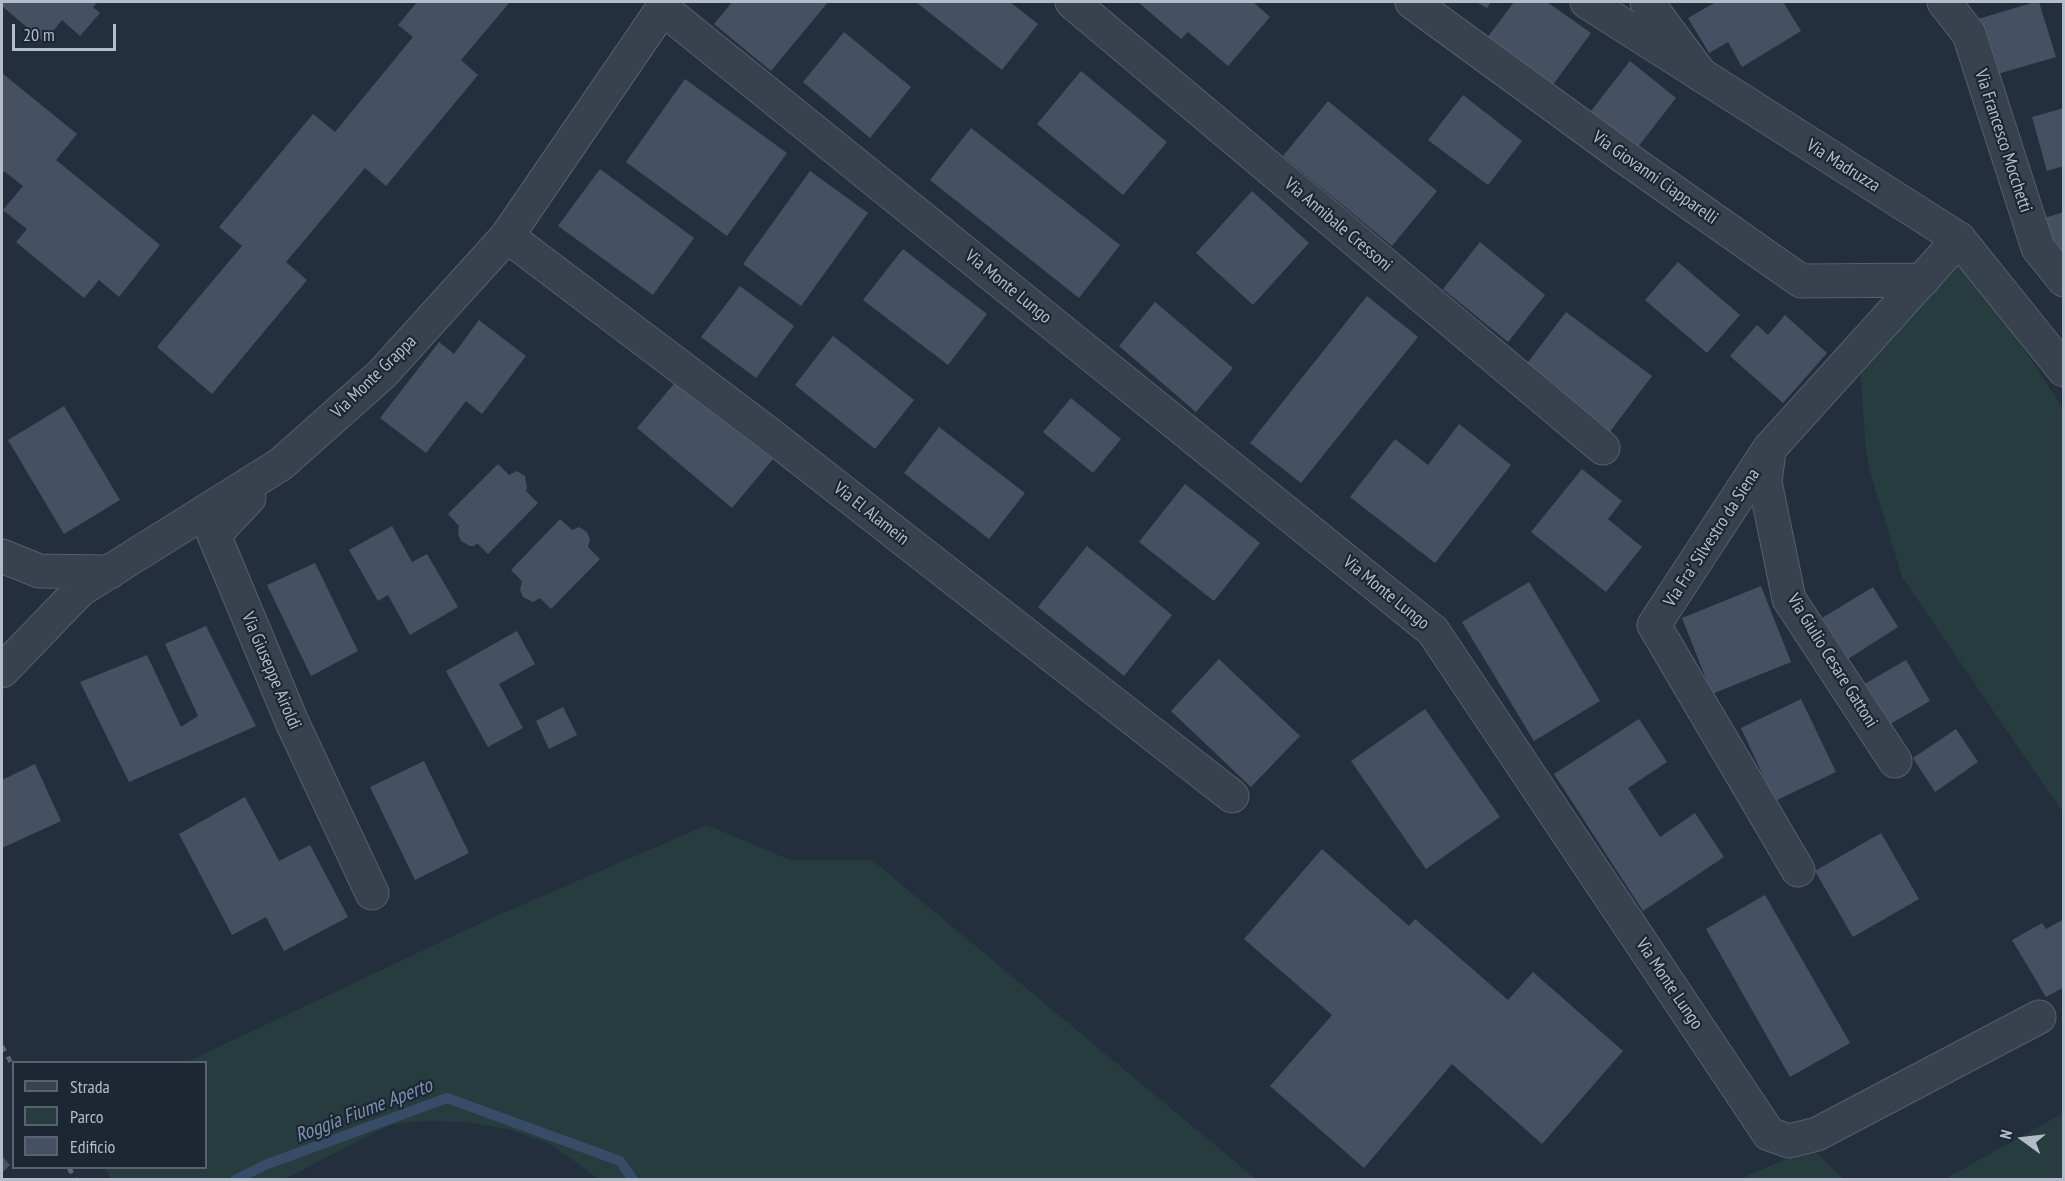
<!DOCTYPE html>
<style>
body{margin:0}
#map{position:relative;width:2065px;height:1181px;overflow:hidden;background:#242f3e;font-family:"PT Sans Narrow",sans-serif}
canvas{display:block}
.frame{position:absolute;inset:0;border:3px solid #b4bcc9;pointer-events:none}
.legend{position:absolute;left:12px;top:1061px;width:195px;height:108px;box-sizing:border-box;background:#1d2633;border:2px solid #59626f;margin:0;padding:8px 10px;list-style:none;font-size:18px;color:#b4bcc9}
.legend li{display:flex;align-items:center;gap:12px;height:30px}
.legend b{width:30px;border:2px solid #59626f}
.north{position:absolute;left:1993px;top:1109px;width:60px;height:60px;-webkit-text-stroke:4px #1d2633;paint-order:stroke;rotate:285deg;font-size:16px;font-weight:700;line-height:24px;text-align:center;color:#b4bcc9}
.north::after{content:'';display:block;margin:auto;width:21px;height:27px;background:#b4bcc9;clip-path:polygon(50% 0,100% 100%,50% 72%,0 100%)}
.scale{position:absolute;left:12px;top:24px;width:104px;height:27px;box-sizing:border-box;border:3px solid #b4bcc9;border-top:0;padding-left:8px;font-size:18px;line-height:21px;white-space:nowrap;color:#b4bcc9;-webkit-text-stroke:4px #1d2633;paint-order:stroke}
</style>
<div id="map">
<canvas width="2065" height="1181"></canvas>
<div class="frame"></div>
<ul class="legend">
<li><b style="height:8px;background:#38414e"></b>Strada</li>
<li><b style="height:16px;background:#263c3f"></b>Parco</li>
<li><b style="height:16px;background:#455162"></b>Edificio</li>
</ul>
<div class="north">N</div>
<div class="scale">20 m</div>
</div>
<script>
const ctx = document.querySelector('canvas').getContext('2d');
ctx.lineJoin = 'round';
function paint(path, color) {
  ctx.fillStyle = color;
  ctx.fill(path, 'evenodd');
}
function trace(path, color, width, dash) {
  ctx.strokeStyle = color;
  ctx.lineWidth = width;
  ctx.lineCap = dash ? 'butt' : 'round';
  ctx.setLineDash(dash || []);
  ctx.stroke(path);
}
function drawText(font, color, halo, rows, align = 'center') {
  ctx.font = font + ' "PT Sans Narrow",sans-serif';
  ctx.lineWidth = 4.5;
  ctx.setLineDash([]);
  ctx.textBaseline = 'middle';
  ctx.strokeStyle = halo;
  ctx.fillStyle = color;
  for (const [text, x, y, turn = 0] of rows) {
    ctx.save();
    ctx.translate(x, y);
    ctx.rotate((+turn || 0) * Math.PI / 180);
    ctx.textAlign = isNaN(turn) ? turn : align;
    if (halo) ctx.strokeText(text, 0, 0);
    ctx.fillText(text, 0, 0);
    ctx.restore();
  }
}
const green = new Path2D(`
 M1965 260 2063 408V813L1902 577 1869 468 1865 442 1859 347Z
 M707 825 790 860H872L1256 1179H599L550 1144 508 1129 467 1122 422 1121 389 1125 285 1179H111L105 1168H206V1062H187L487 920Z
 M2063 1113V1179H1945Z
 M1812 1148 1844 1179 1737 1180Z`);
const stream = new Path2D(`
 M235 1180 265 1165 447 1098 620 1161 633 1180`);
const building = new Path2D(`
 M2 2H98L93 7 100 13 80 36 62 20 44 42 2 6Z
 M417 2H510L461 60 478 75 386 186 365 168 286 262 307 280 212 394 157 347 242 246 219 227 313 114 335 132 413 37 398 25Z
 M732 2H828L771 71 714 24Z
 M916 2H1010L1038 24 1002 70Z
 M1138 2H1253L1270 17 1228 66 1188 32 1181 39Z
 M1476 2H1491L1487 8Z
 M1514 2H1547L1591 33 1552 86 1487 38Z
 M1716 2H1783L1801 31 1742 67 1728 42 1709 53 1688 18Z
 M2035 2H2039L2056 57 1994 75 1978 19Z
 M844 32 911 87 870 138 803 82Z
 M1630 61 1676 98 1638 147 1591 111Z
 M1081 71 1167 142 1123 195 1037 124Z
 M2 73 77 134 56 160 160 245 119 297 99 280 84 298 16 242 27 229 3 210 23 186 4 171 2 173Z
 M685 79 787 153 727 236 626 162Z
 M1463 95 1522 141 1488 185 1428 140Z
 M1328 101 1437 191 1392 246 1283 156Z
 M2064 108V166L2047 171 2032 117Z
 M971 128 1120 245 1079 298 930 180Z
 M600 169 694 238 653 295 558 226Z
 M810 171 868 213 801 306 743 264Z
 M1252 191 1309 243 1253 305 1196 253Z
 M2064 212V269L2041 219Z
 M1480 242 1545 295 1508 342 1443 289Z
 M903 249 987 314 948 365 863 300Z
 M1678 262 1740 315 1707 353 1645 300Z
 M740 286 794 326 756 378 701 337Z
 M1367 296 1418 337 1301 483 1250 443Z
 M1155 302 1233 368 1196 412 1119 346Z
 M1566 312 1652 376 1609 433 1523 369Z
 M1785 315 1827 353 1783 403 1730 356 1757 325 1768 335Z
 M479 320 526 356 482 414 466 401 426 453 380 418 439 342 454 354Z
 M833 336 914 400 875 449 795 385Z
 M677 380 773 459 732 508 637 428Z
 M1071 398 1121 439 1093 473 1043 432Z
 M64 406 120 500 64 534 8 440Z
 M1459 424 1511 465 1435 563 1350 497 1395 439 1428 465Z
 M939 427 1025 493 989 539 904 473Z
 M498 464 509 475 517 471 525 476 527 488 526 491 538 503 488 554 477 543 474 546H470L461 541 458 534 459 526 448 514Z
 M1582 469 1622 501 1608 519 1642 547 1606 592 1531 532Z
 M1185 484 1260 543 1214 601 1139 542Z
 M560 519 572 530 579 527 587 532 590 539 588 547 600 559 551 609 540 598 533 602 523 597 520 590 522 581 511 570Z
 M392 526 412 562 427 554 458 607 410 635 388 595 378 601 349 550Z
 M1087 546 1172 615 1124 676 1038 607Z
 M315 563 358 651 311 676 267 585Z
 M1529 582 1600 701 1534 741 1462 622Z
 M1761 586 1791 662 1712 694 1682 618Z
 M1873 587 1898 627 1848 659 1822 618Z
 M206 626 256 726 129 782 80 682 147 655 181 727 198 716 165 644Z
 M517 631 535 664 499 684 523 728 488 747 446 671Z
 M1219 659 1300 736 1251 787 1171 711Z
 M1906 660 1930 701 1885 727 1861 686Z
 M1801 699 1836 772 1775 801 1741 728Z
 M563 707 577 735 549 749 536 721Z
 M1425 709 1500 817 1426 869 1351 761Z
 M1639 719 1667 762 1628 788 1660 837 1695 813 1724 857 1643 911 1554 774Z
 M1956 729 1978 762 1935 792 1913 758Z
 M424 761 469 853 415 880 370 787Z
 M35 764 61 821 2 848V780Z
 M245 797 279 861 310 845 348 917 284 951 266 917 232 935 179 834Z
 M1881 833 1919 899 1853 937 1815 871Z
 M1322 849 1409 926 1415 919 1508 1000 1533 972 1623 1051 1542 1144 1452 1064 1364 1168 1270 1086 1332 1015 1244 939Z
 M1765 895 1850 1043 1790 1077 1706 929Z
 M2064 919V987L2046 997 2012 940 2042 923 2046 929Z
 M2 1156 10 1165 2 1173Z`);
const minor = new Path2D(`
 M1072 2 1603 448
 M1412 2 1623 156 1801 281 1923 280
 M1647 2 1701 75
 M1944 2 1969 34 2038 248 2064 280
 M662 8 1433 631 1769 1134 1789 1141 1817 1134 2039 1017
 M507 236 769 434 1232 796
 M1769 451 1765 482 1789 599 1895 761
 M249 498 214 535 292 722 372 893
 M2 556 39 571 110 572
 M2 671 80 590 281 464 382 374 507 236 667 2
 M1798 870 1654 625 1769 449 1959 239`);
const tertiary = new Path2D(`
 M1587 2 1959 239 2064 370`);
const rail = new Path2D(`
 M2 1046 14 1068
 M69 1168 76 1180`);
const streetNames = [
 ["Via Francesco Mocchetti",2003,141,72],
 ["Via Madruzza",1843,166,32],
 ["Via Giovanni Ciapparelli",1655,178,35],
 ["Via Annibale Cressoni",1338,225,40],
 ["Via Monte Lungo",1008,287,39],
 ["Via Monte Grappa",374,377,-44],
 ["Via El Alamein",871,514,38],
 ["Via Fra' Silvestro da Siena",1712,538,-57],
 ["Via Monte Lungo",1386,593,39],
 ["Via Giulio Cesare Gattoni",1832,661,58],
 ["Via Giuseppe Airoldi",271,671,67],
 ["Via Monte Lungo",1669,984,56]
];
const waterNames = [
 ["Roggia Fiume Aperto",364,1111,-21]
];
paint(green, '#263c3f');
trace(stream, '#394c67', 10);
paint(building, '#455162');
trace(minor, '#565f6c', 35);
trace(tertiary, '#565f6c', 35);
trace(minor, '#38414e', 33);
trace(tertiary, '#38414e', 33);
trace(rail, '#5a6575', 4.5, [6, 6]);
drawText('18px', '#b4bcc9', '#1d2633', streetNames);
drawText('italic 20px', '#7c92b1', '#1d2633', waterNames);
</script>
